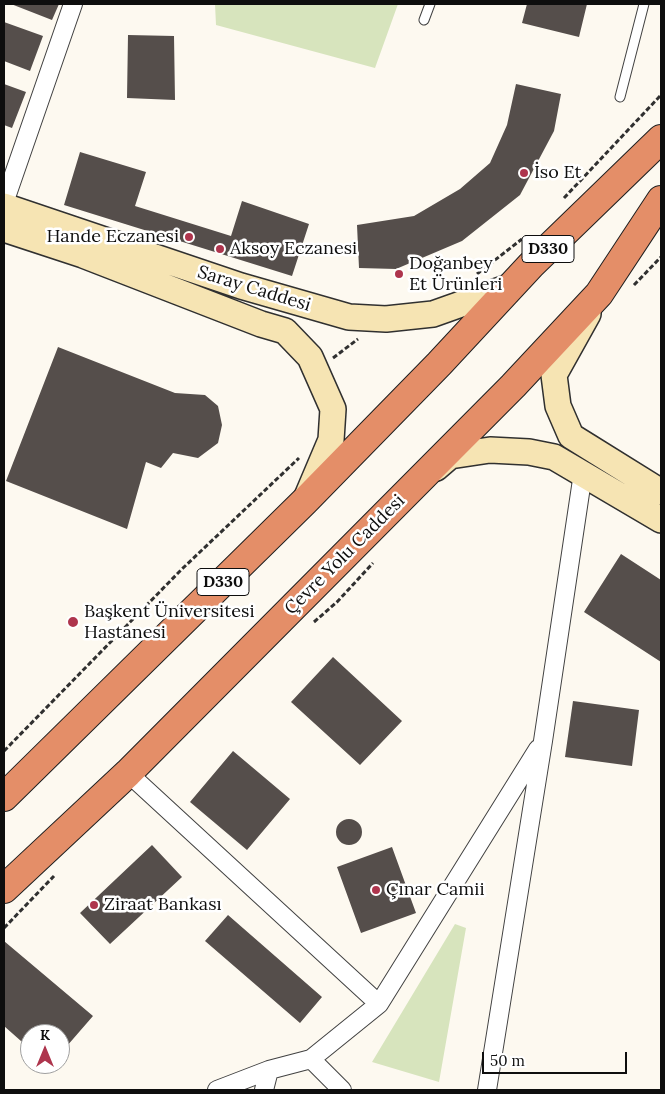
<!DOCTYPE html>
<meta charset="utf-8">
<style>
body{margin:0}
#map{position:relative;width:665px;height:1094px;overflow:hidden;background:#fdf9f0;font-family:Lora,serif}
canvas{display:block}
.frame{position:absolute;inset:0;border:5px solid #0e0e0e;pointer-events:none}
.north{position:absolute;left:20px;top:1024px;width:50px;height:50px;box-sizing:border-box;background:#fff;border:1px solid #9f9f9f;border-radius:50%;rotate:0deg;font-size:14px;font-weight:700;line-height:20px;text-align:center;color:#0e0e0e}
.north::after{content:'';display:block;margin:auto;width:18px;height:22px;background:#ae354d;clip-path:polygon(50% 0,100% 100%,50% 72%,0 100%)}
.scale{position:absolute;left:482px;top:1052px;width:145px;height:22px;box-sizing:border-box;border:2px solid #0e0e0e;border-top:0;padding-left:6px;font-size:15px;line-height:18px;white-space:nowrap;color:#0e0e0e;-webkit-text-stroke:4px #fff;paint-order:stroke}
</style>
<div id="map">
<canvas width="665" height="1094"></canvas>
<div class="frame"></div>
<div class="north">K</div>
<div class="scale">50 m</div>
</div>
<script>
const ctx = document.querySelector('canvas').getContext('2d');
ctx.lineJoin = 'round';
function paint(path, color) {
  ctx.fillStyle = color;
  ctx.fill(path, 'evenodd');
}
function trace(path, color, width, dash) {
  ctx.strokeStyle = color;
  ctx.lineWidth = width;
  ctx.lineCap = dash ? 'butt' : 'round';
  ctx.setLineDash(dash || []);
  ctx.stroke(path);
}
function drawText(font, color, halo, rows, align = 'center') {
  ctx.font = font + ' Lora,serif';
  ctx.lineWidth = 5;
  ctx.setLineDash([]);
  ctx.textBaseline = 'middle';
  ctx.strokeStyle = halo;
  ctx.fillStyle = color;
  for (const [text, x, y, turn = 0] of rows) {
    ctx.save();
    ctx.translate(x, y);
    ctx.rotate((+turn || 0) * Math.PI / 180);
    ctx.textAlign = isNaN(turn) ? turn : align;
    if (halo) ctx.strokeText(text, 0, 0);
    ctx.fillText(text, 0, 0);
    ctx.restore();
  }
}
const green = new Path2D(`
 M215 4H398L375 68 216 25Z
 M455 924 466 928 439 1082 372 1062Z`);
const building = new Path2D(`
 M11 4H59L52 20Z
 M527 4H587L579 37 522 23Z
 M4 22 43 36 30 71 4 61Z
 M128 35 174 36 175 100 127 98Z
 M4 84 26 92 12 128 4 125Z
 M516 84 561 94 554 131 520 195 462 241 396 269 359 268 357 225 414 216 460 189 490 163 507 125Z
 M80 152 146 172 135 206 231 236 242 201 309 224 292 276 64 205Z
 M58 347 175 393 205 395 218 406 222 425 218 443 198 458 173 453 161 468 146 462 127 529 6 481Z
 M621 554 661 580V662L584 612Z
 M333 657 402 721 360 765 291 702Z
 M573 701 639 710 632 766 565 757Z
 M233 751 290 799 247 850 190 802Z
 M336 832a13 13 0 1 1 26 0a13 13 0 1 1-26 0Z
 M152 845 182 877 110 944 80 913Z
 M392 847 416 913 361 933 337 867Z
 M228 915 322 997 300 1023 205 941Z
 M4 941 93 1016 60 1054V1034H30V1049L4 1026Z`);
const path = new Path2D(`
 M564 198 661 95
 M477 274 522 239
 M634 285 661 257
 M333 358 358 339
 M314 622 337 602 373 563
 M4 751 182 569 299 458
 M4 928 54 876`);
const lane = new Path2D(`
 M424 20 430 4
 M620 97 644 4`);
const street = new Path2D(`
 M4 203 73 4
 M128 773 379 1004
 M311 1059 342 1090
 M217 1090 269 1070 311 1059 379 1004 538 749
 M264 1090 269 1070
 M487 1090 543 741 583 473`);
const secondary = new Path2D(`
 M4 206 241 286 349 317 386 319 433 314 509 287
 M4 229 83 255 261 324 285 331 310 357 333 409 331 440 306 499
 M588 314 554 375 558 406 571 436 661 492
 M436 468 450 456 490 450 529 452 554 457 661 520`);
const highway = new Path2D(`
 M4 797 305 501 439 364 531 265 661 139
 M4 889 128 773 513 386 599 294 661 200`);
const markers = [
 [524,173,5,"#ae354d"],
 [189,237,5,"#ae354d"],
 [220,249,5,"#ae354d"],
 [399,274,5,"#ae354d"],
 [73,622,6,"#ae354d"],
 [376,890,5,"#ae354d"],
 [94,905,5,"#ae354d"]
];
const shields = [
 [548,249,52],
 [223,582,52]
];
const shieldNames = [
 ["D330",548,249],
 ["D330",223,582]
];
const poiNames = [
 ["İso Et",534,173],
 ["Hande Eczanesi",179,237,"right"],
 ["Aksoy Eczanesi",230,249],
 ["Doğanbey",409,264],
 ["Et Ürünleri",409,285],
 ["Başkent Üniversitesi",84,612],
 ["Hastanesi",84,633],
 ["Çınar Camii",386,890],
 ["Ziraat Bankası",104,905]
];
const streetNames = [
 ["Saray Caddesi",254,289,17],
 ["Çevre Yolu Caddesi",345,555,-45]
];
paint(green, '#d7e4bd');
paint(building, '#554e4b');
trace(lane, '#414141', 11);
trace(street, '#414141', 20);
trace(secondary, '#303030', 28);
trace(highway, '#1f1f1f', 30);
trace(path, '#303030', 3, [5, 2.5]);
trace(lane, '#fff', 9);
trace(street, '#fff', 18);
trace(secondary, '#f6e4b3', 25);
trace(highway, '#e48e68', 28);
for (const [x, y, r, color] of markers) {
  const dot = new Path2D();
  dot.arc(x, y, r, 0, 2 * Math.PI);
  ctx.fillStyle = color;
  ctx.fill(dot);
  trace(dot, '#fff', 2);
}
for (const [x, y, w] of shields) {
  const box = new Path2D();
  box.roundRect(x - w / 2, y - 13.5, w, 27, 4);
  ctx.fillStyle = '#fff';
  ctx.fill(box);
  trace(box, '#0e0e0e', 1);
}
drawText('bold 16px', '#0e0e0e', null, shieldNames);
drawText('18px', '#0e0e0e', '#fff', poiNames, 'left');
drawText('18px', '#0e0e0e', '#fff', streetNames);
</script>
